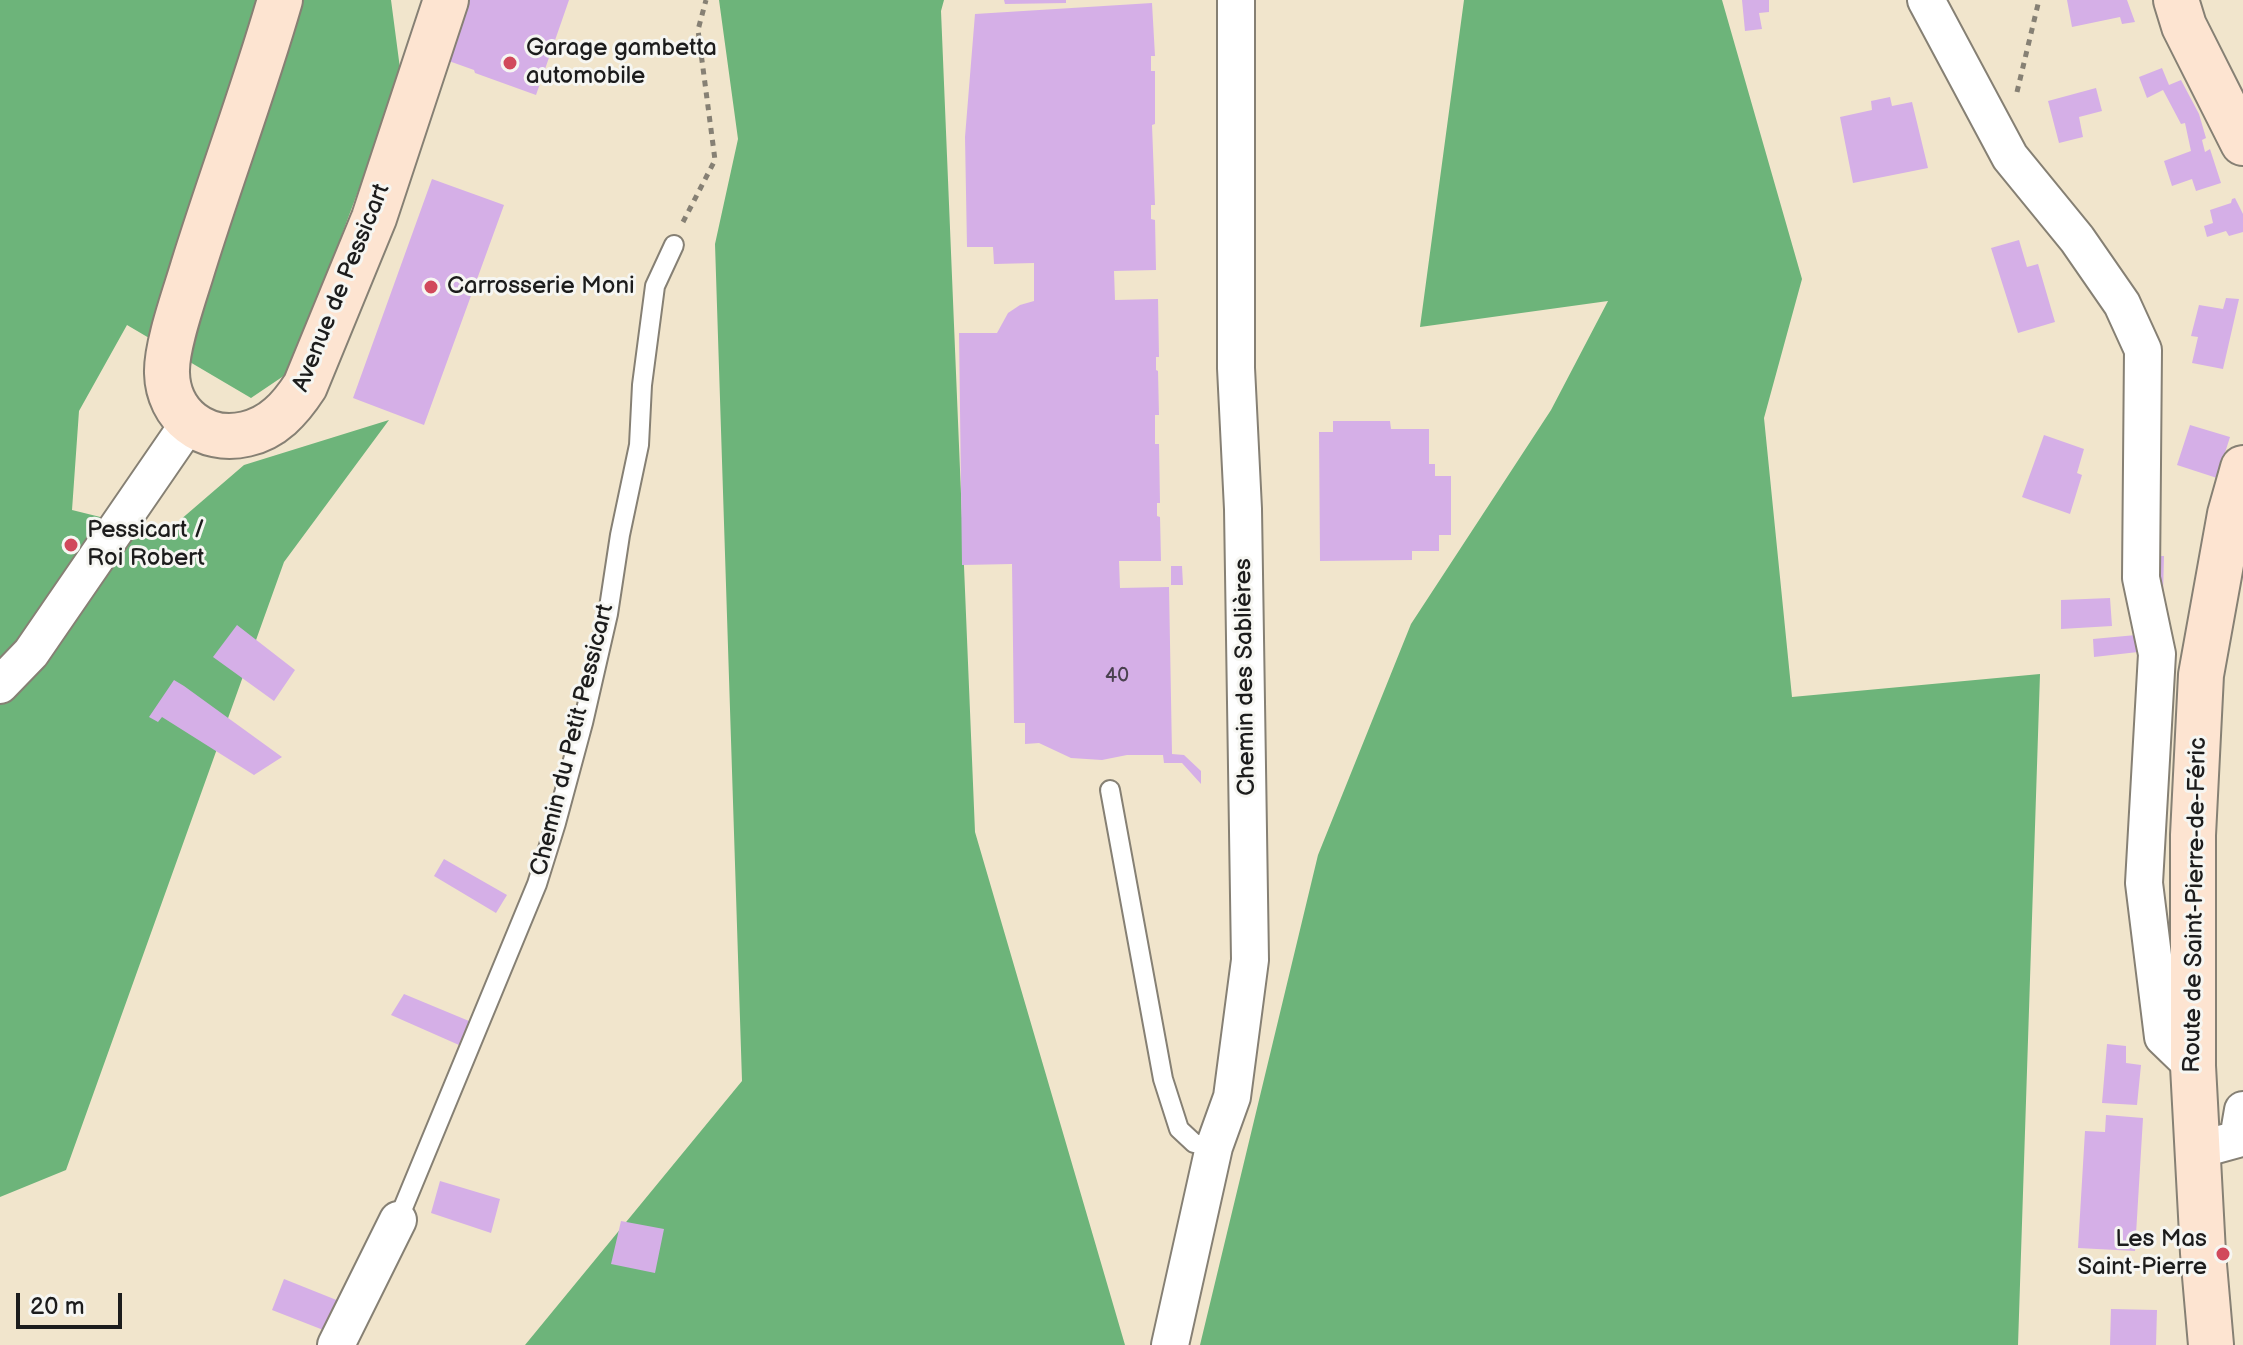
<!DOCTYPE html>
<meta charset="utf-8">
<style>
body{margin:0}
#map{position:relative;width:2243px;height:1345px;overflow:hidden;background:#f1e5cc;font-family:"Balsamiq Sans",sans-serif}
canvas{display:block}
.scale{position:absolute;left:16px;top:1293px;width:106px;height:36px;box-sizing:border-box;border:4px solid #1c1c1c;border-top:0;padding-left:10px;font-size:24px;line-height:28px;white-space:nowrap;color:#1c1c1c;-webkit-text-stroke:6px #f6f6f2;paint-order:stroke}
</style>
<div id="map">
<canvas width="2243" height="1345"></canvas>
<div class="scale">20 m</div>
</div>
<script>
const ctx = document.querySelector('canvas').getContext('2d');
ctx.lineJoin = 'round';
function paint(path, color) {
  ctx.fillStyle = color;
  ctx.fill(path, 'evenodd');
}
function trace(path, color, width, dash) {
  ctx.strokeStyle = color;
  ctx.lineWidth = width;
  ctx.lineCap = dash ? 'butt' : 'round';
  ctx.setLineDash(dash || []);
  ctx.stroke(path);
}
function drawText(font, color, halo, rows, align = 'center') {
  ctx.font = font + ' "Balsamiq Sans",sans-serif';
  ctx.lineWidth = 6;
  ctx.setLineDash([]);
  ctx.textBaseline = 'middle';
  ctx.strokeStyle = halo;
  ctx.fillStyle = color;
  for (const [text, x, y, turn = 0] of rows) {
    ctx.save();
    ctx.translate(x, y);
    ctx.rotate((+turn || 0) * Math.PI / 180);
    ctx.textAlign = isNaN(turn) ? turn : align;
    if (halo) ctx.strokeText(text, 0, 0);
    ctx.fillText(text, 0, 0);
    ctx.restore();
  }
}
const forest = new Path2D(`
 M0 0H391L401 76 291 371 251 398 127 325 79 411 72 510 165 533 244 465 389 420 284 562 66 1170 0 1197Z
 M719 0H944L941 11 975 832 1125 1345H525L742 1081 715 244 738 139Z
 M1464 0H1722L1802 279 1764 418 1792 697 2040 674 2018 1345H1200L1318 855 1411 624 1551 410 1608 301 1420 327Z`);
const building = new Path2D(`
 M467 0H569L536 95 475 73 474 70 446 60Z
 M1004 0H1066V3L1005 4Z
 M1742 0H1769V12L1759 13 1762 29 1745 31Z
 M2067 0H2127L2135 22 2122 24 2120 17 2072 27Z
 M1152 3 1155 56H1151V71H1155V124L1152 125 1155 205H1151V219L1155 220 1156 270 1114 271 1115 300 1158 299 1159 357H1156V370L1158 371 1159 415H1155V444H1159L1160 503H1157V516L1160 517 1161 561H1119L1120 588 1169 587 1172 754 1184 755 1201 771V784L1182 763H1164L1163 755H1127L1102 760 1071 758 1039 743 1025 744V723H1014L1012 564 962 565 959 333H997L1008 313 1020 305 1034 301V263L994 264 993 247H967L965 137 975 14Z
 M2162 68 2169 85 2181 80 2199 114 2206 138 2202 140 2205 152 2210 149 2221 183 2196 191 2192 179 2172 186 2164 161 2191 151 2185 123 2181 124 2163 90 2147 98 2139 77Z
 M2096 88 2102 111 2079 117 2083 137 2059 143 2048 101Z
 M1890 97 1892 106 1912 102 1928 168 1853 183 1840 117 1872 110 1871 101Z
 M432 179 504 205 424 425 353 398Z
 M2235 198 2243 214V232L2229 236 2226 231 2207 237 2204 226 2213 223 2210 210 2231 203 2232 199Z
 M2019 240 2027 267 2038 264 2055 322 2018 333 1991 248Z
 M2226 298 2239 299 2223 369 2192 363 2198 337 2191 336 2199 305 2223 309Z
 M1333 421H1390L1391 429H1429V464H1435V476H1451V535H1439V551H1412V560L1320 561 1319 432H1333Z
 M2190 425 2230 437 2217 478 2177 465Z
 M2044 435 2084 449 2077 473 2082 475 2070 514 2022 497Z
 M2149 556H2164L2163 594H2148Z
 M1171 566H1182L1183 585H1171Z
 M2110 598 2112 626 2061 629V600Z
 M237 625 295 670 274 701 213 657Z
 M2136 635 2138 652 2094 657 2093 639Z
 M174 680 184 686 282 757 254 775 162 717 158 722 149 717Z
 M444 859 507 895 496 913 434 876Z
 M404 994 469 1021 459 1045 391 1015Z
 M2107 1044 2126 1046V1063L2141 1065 2137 1105 2102 1103Z
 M2106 1115 2143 1118 2135 1251 2078 1248 2085 1131 2105 1132Z
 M440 1181 500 1199 491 1233 431 1213Z
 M621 1221 664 1229 655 1273 611 1264Z
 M284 1279 344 1303 331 1333 272 1310Z
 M2111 1309 2157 1310 2156 1345H2110Z`);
const path = new Path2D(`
 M2017 92 2039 0
 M683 222 715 160 698 30 706 0`);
const lane = new Path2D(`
 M1110 790 1163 1079 1179 1129 1194 1143 1214 1147
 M398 1220 537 884 556 823 583 723 608 614 620 535 639 445 642 385 655 286 674 245`);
const street = new Path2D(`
 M1926 0 2010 157 2077 239 2122 304 2143 350 2141 578 2157 654 2144 883 2163 1037 2193 1066
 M0 685 31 653 189 423
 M2198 1150 2238 1139 2243 1110
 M336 1345 398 1220
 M1170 1345 1214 1147 1232 1097 1250 960 1243 509 1236 368V0`);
const secondary = new Path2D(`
 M280 0C254 90 221 177 193 267 185 294 166 346 167 373 168 415 204 444 246 434 273 428 290 409 305 386L374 218 446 0
 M2176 0 2184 26 2243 143
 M2211 1345 2203 1253 2193 1066V835L2201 675 2230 514 2243 468`);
const markers = [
 [510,63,8,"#d1495b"],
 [431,287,8,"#d1495b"],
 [71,545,8,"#d1495b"],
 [2223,1254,8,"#d1495b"]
];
const numberNames = [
 ["40",1117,677]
];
const poiNames = [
 ["Garage gambetta",526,49],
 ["automobile",526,77],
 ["Carrosserie Moni",447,287],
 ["Pessicart /",87,531],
 ["Roi Robert",87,559],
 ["Les Mas",2207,1240,"right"],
 ["Saint-Pierre",2207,1268,"right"]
];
const streetNames = [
 ["Avenue de Pessicart",342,288,-68],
 ["Chemin des Sablières",1246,677,-91],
 ["Chemin du Petit Pessicart",573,740,-76],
 ["Route de Saint-Pierre-de-Féric",2196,905,-89]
];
paint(forest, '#6db47a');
paint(building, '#d5afe7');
trace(lane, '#868074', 22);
trace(street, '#868074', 40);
trace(secondary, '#868074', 48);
trace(path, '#868074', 5, [6, 6]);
trace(lane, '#fff', 18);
trace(street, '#fff', 36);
trace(secondary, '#fde4d1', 44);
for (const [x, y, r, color] of markers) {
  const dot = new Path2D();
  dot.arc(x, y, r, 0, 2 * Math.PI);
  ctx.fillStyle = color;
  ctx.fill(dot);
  trace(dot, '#f6f6f2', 3);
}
drawText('20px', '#4a414f', null, numberNames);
drawText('24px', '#1c1c1c', '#f6f6f2', poiNames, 'left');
drawText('24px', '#1c1c1c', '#f6f6f2', streetNames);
</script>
